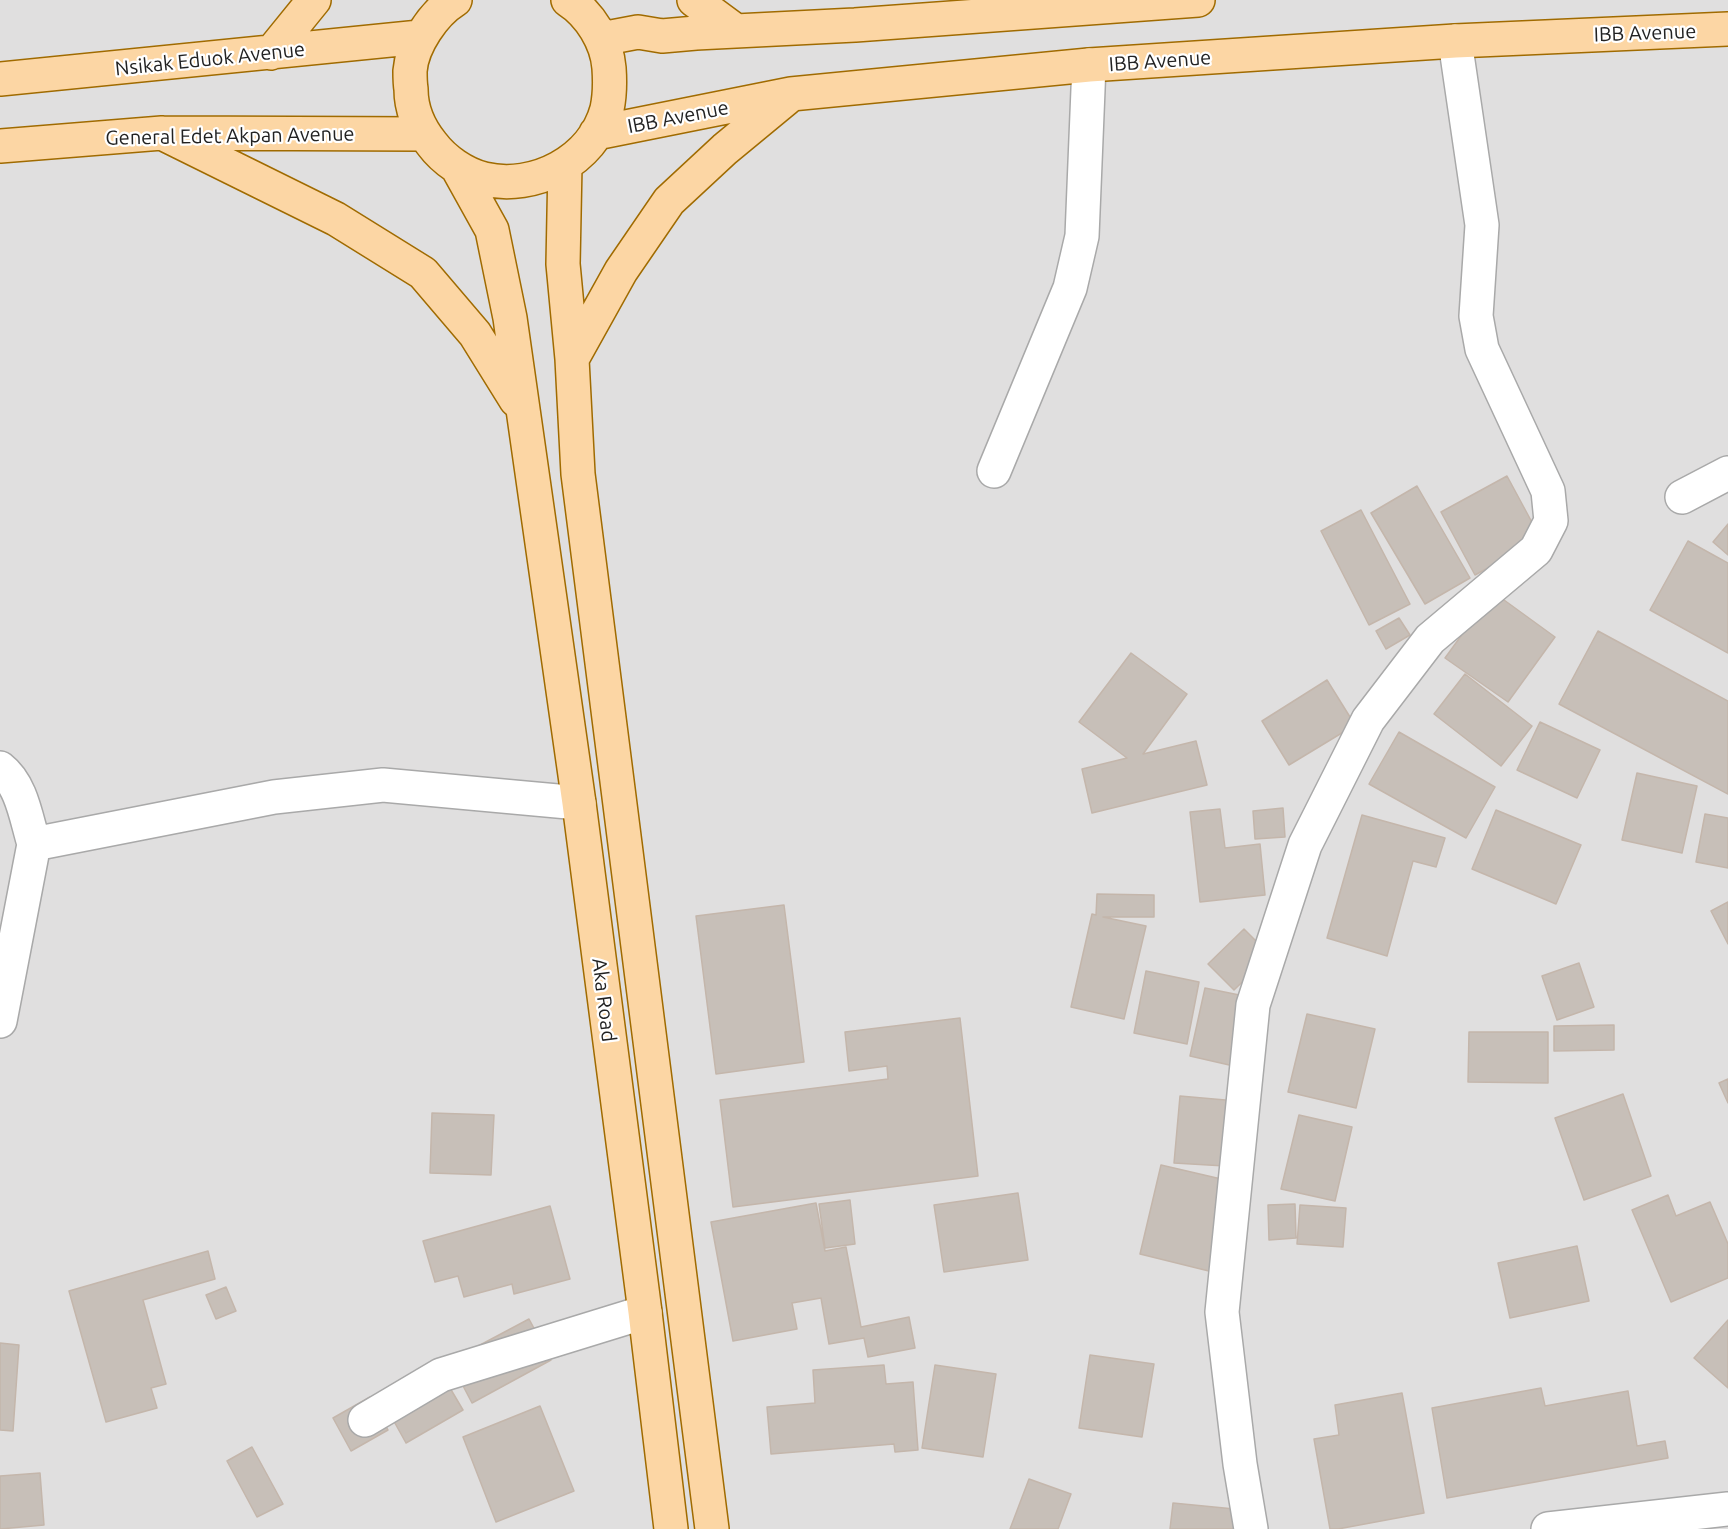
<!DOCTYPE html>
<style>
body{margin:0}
canvas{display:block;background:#f2efe9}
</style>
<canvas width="1728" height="1529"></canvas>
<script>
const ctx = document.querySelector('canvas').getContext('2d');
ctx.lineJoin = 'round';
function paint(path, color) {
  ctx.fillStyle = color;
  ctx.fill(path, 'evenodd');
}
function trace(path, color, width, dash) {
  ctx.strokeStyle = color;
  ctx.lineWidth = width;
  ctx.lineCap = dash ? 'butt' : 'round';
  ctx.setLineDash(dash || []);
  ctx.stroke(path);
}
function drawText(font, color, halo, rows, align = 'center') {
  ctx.font = font + ' Ubuntu,sans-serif';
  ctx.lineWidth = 4.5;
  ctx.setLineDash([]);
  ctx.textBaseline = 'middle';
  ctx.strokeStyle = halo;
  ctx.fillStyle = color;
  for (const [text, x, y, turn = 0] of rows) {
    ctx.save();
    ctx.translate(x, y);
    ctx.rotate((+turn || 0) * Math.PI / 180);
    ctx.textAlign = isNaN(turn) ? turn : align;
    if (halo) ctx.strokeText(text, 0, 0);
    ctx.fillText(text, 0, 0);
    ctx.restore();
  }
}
const residential = new Path2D(`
 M0 0H1728V1529H0Z`);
const building = new Path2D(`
 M1507 476 1541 539 1475 575 1441 512Z
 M1417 486 1470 578 1425 604 1371 513Z
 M1361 510 1410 604 1369 625 1321 531Z
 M1728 524V555L1713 542Z
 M1688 541 1728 563V653L1650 610Z
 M1493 592 1555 637 1508 702 1445 658Z
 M1399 618 1410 635 1386 649 1376 631Z
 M1598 631 1728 701V794L1559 704Z
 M1131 653 1187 694 1143 754 1196 741 1207 785 1092 813 1082 769 1127 758 1079 722Z
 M1465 674 1532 726 1501 766 1434 714Z
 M1327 680 1355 725 1289 765 1262 721Z
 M1540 722 1600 750 1577 798 1517 770Z
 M1399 732 1495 787 1466 838 1369 784Z
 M1637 773 1697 786 1682 853 1622 840Z
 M1283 808 1285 837 1255 839 1253 811Z
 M1220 809 1225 848 1260 844 1265 895 1200 902 1190 812Z
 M1496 810 1581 845 1556 904 1472 869Z
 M1705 814 1728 818V868L1696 862Z
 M1362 815 1445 838 1436 867 1413 861 1387 956 1327 938Z
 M1097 894 1154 895V917H1103L1146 926 1124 1019 1071 1007 1092 914 1096 915Z
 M1728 902V944L1711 911Z
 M784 905 804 1062 716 1074 696 916Z
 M1244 929 1270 955 1234 990 1208 964Z
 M1579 963 1594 1007 1557 1020 1542 976Z
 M1146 971 1199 982 1187 1044 1134 1033Z
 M1205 988 1254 998 1238 1067 1190 1056Z
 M1307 1014 1375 1029 1356 1108 1288 1092Z
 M960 1018 978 1176 733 1207 720 1100 888 1079 887 1066 849 1071 845 1032Z
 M1614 1025V1050L1554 1051V1026Z
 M1469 1032H1548V1083L1468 1082Z
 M1728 1079V1103L1719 1083Z
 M1623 1094 1651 1176 1584 1200 1555 1118Z
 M1180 1096 1248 1102 1242 1167 1174 1163Z
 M432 1113 494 1115 491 1175 430 1173Z
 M1299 1115 1352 1127 1335 1201 1281 1189Z
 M1161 1165 1247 1185 1225 1275 1140 1254Z
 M1018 1193 1028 1260 944 1272 934 1205Z
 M1668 1195 1676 1216 1710 1202 1728 1244V1278L1671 1302 1632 1210Z
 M850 1200 855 1244 825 1248 819 1204Z
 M816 1203 825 1251 846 1247 861 1327 909 1317 915 1348 868 1357 864 1338 829 1344 821 1298 792 1303 797 1329 733 1341 711 1222Z
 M1295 1204 1296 1238 1269 1240 1268 1205Z
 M1300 1205 1346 1208 1343 1247 1297 1244Z
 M550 1206 570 1279 514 1294 512 1284 464 1297 458 1276 435 1282 423 1241Z
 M1577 1246 1589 1301 1510 1318 1498 1263Z
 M208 1251 215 1279 143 1300 166 1384 151 1388 157 1408 106 1422 69 1291Z
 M226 1287 236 1311 216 1319 206 1295Z
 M529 1319 551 1360 472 1403 450 1361Z
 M1728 1320V1388L1694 1358Z
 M0 1343 19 1345 13 1431 0 1430Z
 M1090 1355 1154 1364 1142 1437 1079 1428Z
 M884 1365 886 1384 913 1382 918 1450 895 1452 894 1444 771 1454 767 1407 815 1403 813 1370Z
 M935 1365 996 1374 983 1457 922 1448Z
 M437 1366 463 1410 406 1443 381 1398Z
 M1541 1388 1545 1406 1628 1391 1637 1446 1665 1441 1668 1458 1447 1498 1432 1408Z
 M1402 1393 1424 1513 1338 1529H1330L1314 1439 1339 1435 1335 1405Z
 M370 1397 388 1430 351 1451 333 1418Z
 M540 1406 574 1491 496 1522 463 1437Z
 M252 1447 283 1504 257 1517 227 1461Z
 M40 1473 44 1525 0 1529V1476Z
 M1029 1479 1071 1494 1058 1529H1010Z
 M1173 1503 1255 1511 1253 1529H1170Z`);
const minor = new Path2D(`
 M994 471 1070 288 1082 236 1089 65
 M1682 497 1728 473
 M0 768C22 785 26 818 34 844L274 797 383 785 579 803
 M0 1021 34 844
 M365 1420 441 1375 645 1312
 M1251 1529 1240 1464 1222 1312 1253 1005 1305 845 1368 720 1430 639 1536 550 1551 521 1548 491 1482 349 1476 316 1482 225 1455 41
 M1548 1529 1728 1509`);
const major = new Path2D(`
 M455 0C434 13 412 45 410 71 410 77 410 83 411 89 411 109 419 128 432 144 444 160 464 174 484 179 534 191 593 161 607 109 610 95 610 82 609 68 607 42 590 14 568 0
 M694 0 736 31
 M601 39 638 32 662 36 696 33 855 25 1198 0
 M271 53 314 0
 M0 79 420 37
 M162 133 336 219 423 273 475 334 516 400
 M596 133 791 94 1089 65 1455 41 1728 29
 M0 146 162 133 424 134
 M565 165 563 264 572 359 578 474 712 1529
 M457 167 492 230 510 318 579 803 645 1312 671 1529
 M572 359 621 271 669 201 725 149 788 97`);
const streetNames = [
 ["IBB Avenue",1645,33,-2],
 ["Nsikak Eduok Avenue",210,59,-6],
 ["IBB Avenue",1160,61,-4],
 ["IBB Avenue",678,117,-11],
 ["General Edet Akpan Avenue",230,136,-1],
 ["Aka Road",604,1000,83]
];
paint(residential, '#e0dfdf');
paint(building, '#c7bfb8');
trace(building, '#c4b6ab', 1.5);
trace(minor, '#a9a9a9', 36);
trace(major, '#a06b00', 36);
trace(minor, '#fff', 33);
trace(major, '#fcd6a4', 33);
drawText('20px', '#222', '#fff', streetNames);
</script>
